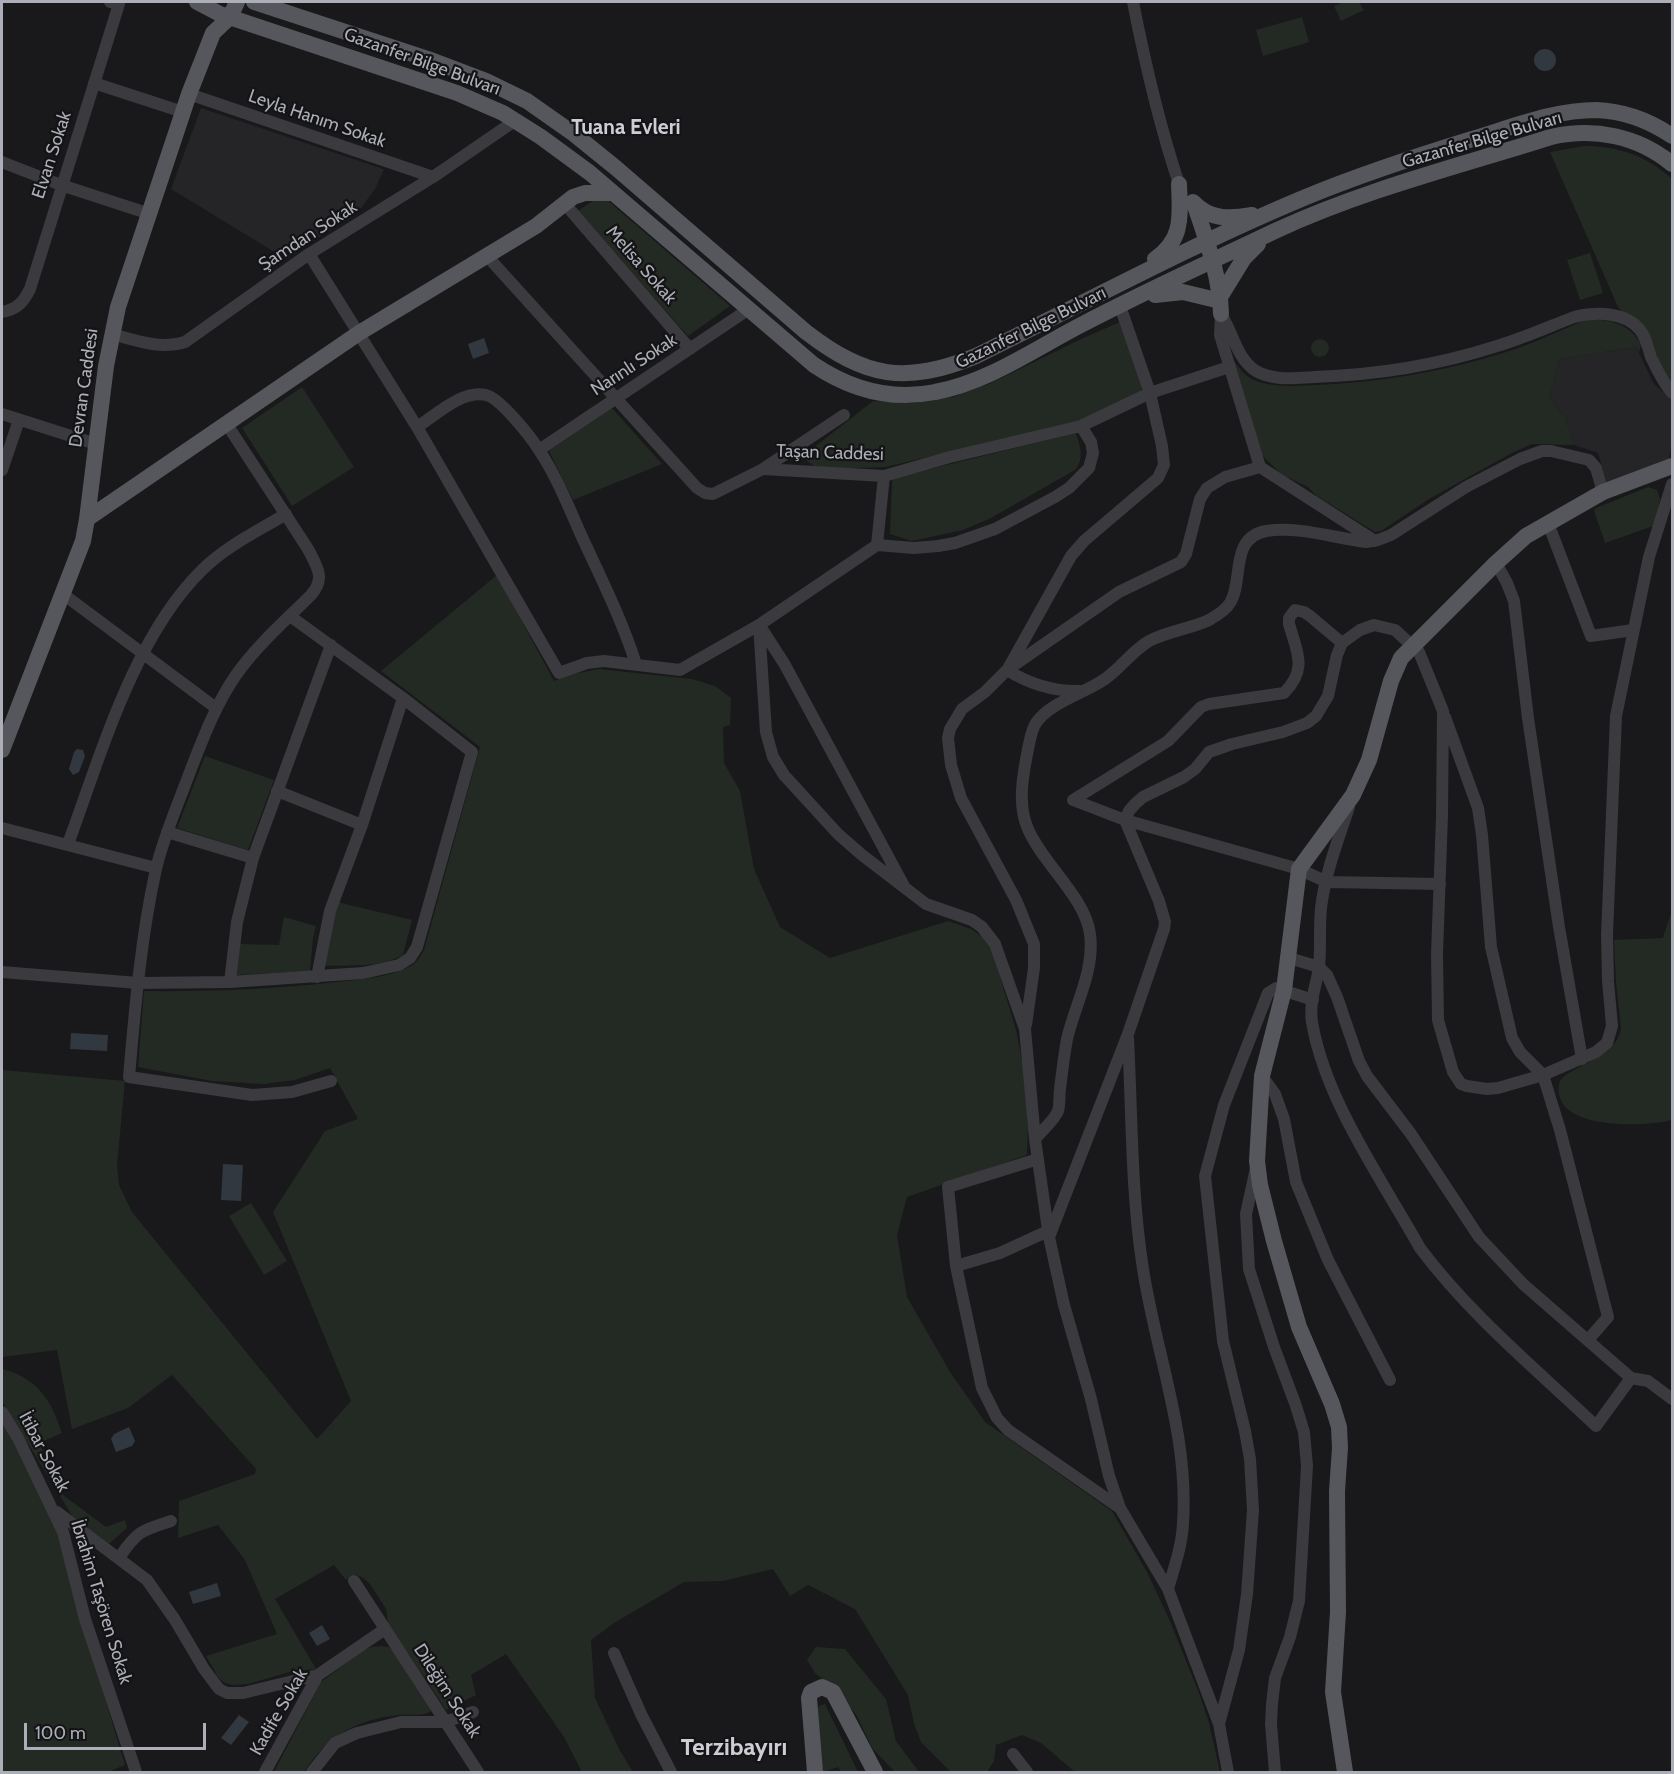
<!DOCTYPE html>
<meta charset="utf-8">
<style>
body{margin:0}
#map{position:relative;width:1674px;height:1774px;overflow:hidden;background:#19181a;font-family:Cabin,sans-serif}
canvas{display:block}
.frame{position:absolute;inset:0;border:3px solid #acafb8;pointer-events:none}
.scale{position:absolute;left:24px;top:1723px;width:182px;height:27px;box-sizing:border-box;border:3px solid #acafb8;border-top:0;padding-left:8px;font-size:18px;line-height:21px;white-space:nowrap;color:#acafb8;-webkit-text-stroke:4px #141315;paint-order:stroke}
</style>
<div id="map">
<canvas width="1674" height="1774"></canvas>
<div class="frame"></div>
<div class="scale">100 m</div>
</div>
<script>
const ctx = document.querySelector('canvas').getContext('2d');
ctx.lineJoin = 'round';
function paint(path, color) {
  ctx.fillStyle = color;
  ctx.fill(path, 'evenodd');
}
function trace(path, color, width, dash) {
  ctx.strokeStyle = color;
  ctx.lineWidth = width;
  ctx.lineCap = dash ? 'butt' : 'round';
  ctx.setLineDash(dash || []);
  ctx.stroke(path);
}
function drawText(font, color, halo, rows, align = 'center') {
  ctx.font = font + ' Cabin,sans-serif';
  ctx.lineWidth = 4.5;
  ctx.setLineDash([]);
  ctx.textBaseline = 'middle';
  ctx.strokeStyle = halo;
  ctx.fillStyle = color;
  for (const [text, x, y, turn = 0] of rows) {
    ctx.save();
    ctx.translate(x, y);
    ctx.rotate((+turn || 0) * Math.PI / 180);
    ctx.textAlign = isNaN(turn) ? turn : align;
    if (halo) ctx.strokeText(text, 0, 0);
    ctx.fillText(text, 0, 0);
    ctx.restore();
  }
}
const built = new Path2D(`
 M201 108 383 169H384L375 189 358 212 286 259 171 189Z
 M1636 347 1654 384 1672 400V444L1668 462 1607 483 1598 453 1574 445 1565 417 1549 398 1560 359Z`);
const green = new Path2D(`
 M1344 2H1359L1364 10 1341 21 1334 6Z
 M1302 17 1309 42 1263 56 1256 30Z
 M1584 146C1619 146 1647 156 1672 179V386L1659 361 1652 341 1618 307 1550 152Z
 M599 199H606L730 306 688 336 578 211 591 202Z
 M1590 253 1603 293 1580 300 1567 260Z
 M1593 319C1614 321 1630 325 1641 344L1639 353 1636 347 1560 359 1549 398 1565 417 1574 445 1532 444 1510 454 1429 499 1381 531 1375 532 1317 496 1308 487 1281 474 1261 454 1228 352C1235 361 1241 374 1252 379 1270 388 1296 386 1315 385 1377 383 1440 372 1500 354 1528 346 1554 333 1581 322Z
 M1122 321 1143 387 1140 394 1095 417 886 467 828 469 814 466 806 460 807 453 873 401 913 403 953 397 989 384 1079 340Z
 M1311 348a9 9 0 1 1 18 0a9 9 0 1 1-18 0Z
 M302 387 354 467 292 506 242 428Z
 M612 408 662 464 573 500 549 451Z
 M1076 433C1080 447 1085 458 1075 470L991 518 963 530 912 541 890 534 892 481 894 478Z
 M1648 487 1657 490 1660 499 1656 525 1605 543 1594 511 1596 508Z
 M497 575 554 681 578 673 599 669 692 679 715 686 731 698 730 725 723 727 724 763 740 791 754 869 780 927 830 958 948 921 971 929 983 937 991 949 998 970 1016 1030 1024 1070 1028 1128 1027 1155 907 1197 897 1235 907 1297 950 1372 985 1422 1112 1511 1148 1574 1170 1621 1199 1693 1209 1723 1220 1772H1075L1041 1743 1022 1735 996 1745 994 1761 987 1772H954L950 1771 921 1742 914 1724 908 1695 855 1609 808 1585 790 1596 773 1569 723 1581 684 1582 614 1623 591 1640 595 1698 619 1749 633 1772H582L564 1737 506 1654 471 1675 476 1695 446 1710 388 1623 386 1609 370 1584 362 1577 355 1575 346 1580 334 1565 275 1599 316 1669 293 1671 248 1684 232 1685 223 1682 218 1677 206 1656 277 1634 245 1560 218 1525 178 1538 179 1501 255 1474 256 1469 172 1375 128 1408 72 1429 57 1350 2 1357V1070L125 1081 117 1165 119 1185 132 1212 317 1439 351 1401 273 1212 325 1131 358 1119 330 1068 295 1080 264 1084 212 1081 138 1067 144 991C209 992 273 989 337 982 362 979 387 978 409 967 417 963 420 957 424 950L480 747 381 671Z
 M205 756 274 780 248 850 177 828Z
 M337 902 412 920 403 955C379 968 351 965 323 966Z
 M1672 910V1120C1646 1127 1552 1131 1559 1085 1562 1066 1614 1063 1621 1029L1616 982 1614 940 1663 938Z
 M284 917 316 926 313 938 310 971 237 975 240 944 279 945Z
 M251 1203 287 1261 264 1275 229 1216Z
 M2 1369C38 1378 51 1400 62 1433L39 1443 63 1495 106 1527 125 1520 127 1528 109 1544 73 1517 2 1401Z
 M2 1419 7 1425 62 1540 71 1585 125 1765 108 1772H2Z
 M381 1646 389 1647 393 1651 431 1711C423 1717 410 1714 400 1715 357 1719 327 1736 304 1772H274L321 1682 362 1651 372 1647Z
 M816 1647 845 1649 886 1699 896 1741 919 1772H895L872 1748 857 1716 836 1690 815 1673 807 1660Z
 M825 1704 858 1772H841L838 1767 824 1772H819L815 1713 819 1706Z`);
const water = new Path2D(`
 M1534 60a11 11 0 1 1 22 0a11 11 0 1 1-22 0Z
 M484 338 489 353 473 359 468 344Z
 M77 749 83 750 85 756 79 772 73 775 69 769 74 752Z
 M71 1033 108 1035 107 1051 70 1049Z
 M223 1164 243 1165 241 1201 221 1200Z
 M129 1427 135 1441 132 1446 116 1452 111 1439 114 1434Z
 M217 1583 221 1596 193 1604 189 1592Z
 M322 1625 330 1639 317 1646 309 1633Z
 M239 1715 249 1722 231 1745 221 1738Z`);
const minor = new Path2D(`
 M1133 2C1145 63 1159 124 1179 184
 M94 83 183 112
 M189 94 433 177
 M2 162 61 185 150 214
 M565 204 690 349
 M309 254 417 427 559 673 587 663 604 661 680 670 759 625 877 545 914 548 938 546 955 543 995 529 1055 497 1069 488 1089 468 1093 453 1091 442 1081 426
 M487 256 697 488 705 493 713 494 763 469 884 476 950 457 1081 426 1150 393 1229 367
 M2 312C17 309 23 303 30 289L119 4 110 2
 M1221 314C1233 332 1236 358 1256 371 1273 381 1295 378 1314 377 1376 375 1438 365 1497 346 1524 338 1548 327 1574 317 1595 312 1625 311 1640 330 1646 337 1648 348 1651 357 1657 370 1663 382 1672 393
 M1221 314 1220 335 1260 467 1375 541
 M111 334C135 340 160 350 185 342L309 254 433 177 516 120
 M2 414 96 444
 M226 423 308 549C317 567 326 578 311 595 285 621 257 645 236 675 216 704 204 736 191 769 179 802 164 835 156 869 141 937 135 1007 129 1077L252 1095 292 1092 331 1081
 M417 427C436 415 463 389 486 395 500 398 531 437 539 450 557 477 569 508 582 537 601 578 622 620 636 664
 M539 450 749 309
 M763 469 844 415
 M2 470 19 420
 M1548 523 1591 636 1633 630
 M877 545 884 476
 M1496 563 1507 583 1514 601 1528 718 1559 927 1582 1059
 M63 594 216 708
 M759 625 766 732 773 757 784 775 838 834 862 855 926 904 972 920 982 927 995 944 1025 1029 1035 1139 1049 1237 1064 1305 1091 1399 1109 1476 1120 1508 1168 1589 1219 1724 1228 1772
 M760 626 785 665 904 886
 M1342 643 1310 616 1304 612 1295 610 1289 618V624C1297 652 1308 669 1284 693L1209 704 1201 707 1168 741 1073 800 1125 820 1299 869 1327 882 1440 884
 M1009 667 1071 556 1084 541 1158 478 1164 465 1162 446 1150 393 1120 306
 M1007 670C1031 685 1054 692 1082 691
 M1445 717 1478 808 1482 835 1491 947 1512 1038 1520 1052 1543 1075 1560 1130 1608 1317 1588 1340
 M277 791 362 825
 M1349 807C1338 840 1325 874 1321 908 1319 928 1321 948 1319 968 1316 985 1309 1004 1312 1022 1325 1100 1382 1180 1420 1248 1470 1315 1536 1369 1596 1426L1631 1378
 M2 828 156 868
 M167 832 253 858
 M68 844C101 755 133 638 202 570 226 546 258 531 286 514
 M1289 958 1319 967 1327 975 1337 997 1359 1061 1367 1076 1411 1134 1479 1237 1523 1284 1631 1378 1648 1381 1672 1399
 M2 972 138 983 230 982 363 973 399 965 410 958 417 947 472 752 403 698 290 616
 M317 977 330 911 362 825 403 698
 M230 982 237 922 253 858 331 645
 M1026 1025 1034 968V944L1016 900 961 798 951 765 948 738 950 729 962 709 985 692 1007 670 1119 592 1181 562 1186 554 1200 499 1207 488 1225 477 1260 467
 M1128 1038C1132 1114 1131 1193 1143 1269 1156 1354 1189 1435 1183 1523 1182 1546 1174 1568 1168 1589
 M1262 1076 1275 1094 1284 1119 1296 1182 1328 1260 1390 1380
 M1035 1139C1041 1131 1054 1121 1058 1111 1060 1105 1059 1096 1060 1089 1062 1072 1064 1056 1067 1039 1075 1005 1095 970 1090 934 1085 897 1043 864 1028 829 1017 804 1023 775 1028 749 1030 741 1031 730 1036 723 1049 703 1085 693 1105 679 1121 668 1132 651 1149 641 1168 631 1190 629 1209 620 1216 616 1226 610 1230 603 1244 581 1229 538 1266 531 1299 526 1334 538 1366 542L1378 540 1391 535 1466 487 1520 459 1542 451H1551L1589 460 1596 468 1603 492
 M1038 1159 948 1187 956 1266 1000 1253 1048 1231
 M1256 1168 1246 1214 1249 1269 1274 1347 1296 1406 1304 1432 1307 1466 1299 1601 1290 1637 1275 1678 1272 1704 1271 1724 1275 1772
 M1049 1237 1128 1034 1164 929 1165 922 1159 901 1125 820 1129 811 1135 804 1143 797 1184 777 1195 769 1209 752 1232 744 1283 732 1307 723 1316 716 1328 696 1337 655 1342 643 1360 630 1374 625 1395 630 1419 652 1443 711 1442 816 1437 954 1438 1020 1453 1072 1461 1084 1467 1086 1487 1089 1498 1088 1543 1075 1596 1052 1607 1043 1612 1026 1608 981 1607 935 1616 716 1649 557 1672 484
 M956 1266 982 1388 997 1418 1008 1430 1120 1508
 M2 1412 18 1438 63 1532 85 1619 136 1772
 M57 1512 147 1580 175 1620 204 1669 219 1689 227 1693H243L318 1675
 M119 1558C137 1531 142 1530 171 1521
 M354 1581 478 1772
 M614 1653 641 1714 671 1772
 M1219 1724 1239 1650 1247 1594 1253 1510 1250 1459 1245 1431 1223 1341 1205 1176 1224 1105 1268 993 1276 988 1313 1000
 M1013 1754 1027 1772
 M265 1772 318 1675 385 1629
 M312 1772 335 1743 357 1733 401 1722H445L473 1712`);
const major = new Path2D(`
 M197 2 220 14 457 93 503 113 541 137 590 173 814 365C850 389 891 401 935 392 986 383 1033 350 1079 326 1143 292 1210 262 1275 231 1363 190 1459 166 1551 137 1594 127 1638 136 1672 164
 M254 2 428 59 486 81 527 101 574 134 616 168 806 332C866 378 905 385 976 356 1086 302 1193 244 1306 197 1359 175 1414 157 1469 140 1510 128 1553 110 1596 110 1623 111 1650 121 1672 136
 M1193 202C1210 220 1229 219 1252 215
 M1194 203C1206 239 1220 275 1221 314
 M1155 259C1184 239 1180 216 1179 184
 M1155 295 1183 292 1212 299
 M1220 297 1244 258 1258 244
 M87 519 359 333 536 226 573 197 585 193H613
 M2 750 83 541 87 519 106 366 118 307 189 94 213 33 230 17 237 2
 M815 1772 809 1698 811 1692 822 1687 833 1692 875 1772
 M1345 1772 1333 1692 1338 1612 1337 1491 1340 1448 1339 1427 1332 1404 1299 1327 1274 1241 1260 1185 1257 1161 1262 1076 1284 990 1299 869 1353 795 1369 760 1391 681 1401 658 1496 563 1526 536 1603 492 1672 466`);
const streetNames = [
 ["Gazanfer Bilge Bulvarı",422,62,20],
 ["Leyla Hanım Sokak",317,119,19],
 ["Gazanfer Bilge Bulvarı",1482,140,-16],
 ["Elvan Sokak",52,155,-72],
 ["Şamdan Sokak",308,236,-33],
 ["Melisa Sokak",641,265,49],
 ["Gazanfer Bilge Bulvarı",1031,328,-26],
 ["Narınlı Sokak",634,365,-33],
 ["Devran Caddesi",84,388,-82],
 ["Taşan Caddesi",830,453,2],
 ["İtibar Sokak",44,1452,62],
 ["İbrahim Taşören Sokak",101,1602,73],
 ["Dileğim Sokak",447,1691,57],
 ["Kadife Sokak",279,1712,-60]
];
const quarterNames = [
 ["Tuana Evleri",626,128]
];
const districtNames = [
 ["Terzibayırı",734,1748]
];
paint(built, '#252527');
paint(green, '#232a24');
paint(water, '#32383f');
trace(minor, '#3a3a3f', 12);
trace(major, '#56575d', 16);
drawText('18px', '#acafb8', '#141315', streetNames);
drawText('bold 21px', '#cdced5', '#141315', quarterNames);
drawText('bold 24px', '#cdced5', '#141315', districtNames);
</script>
